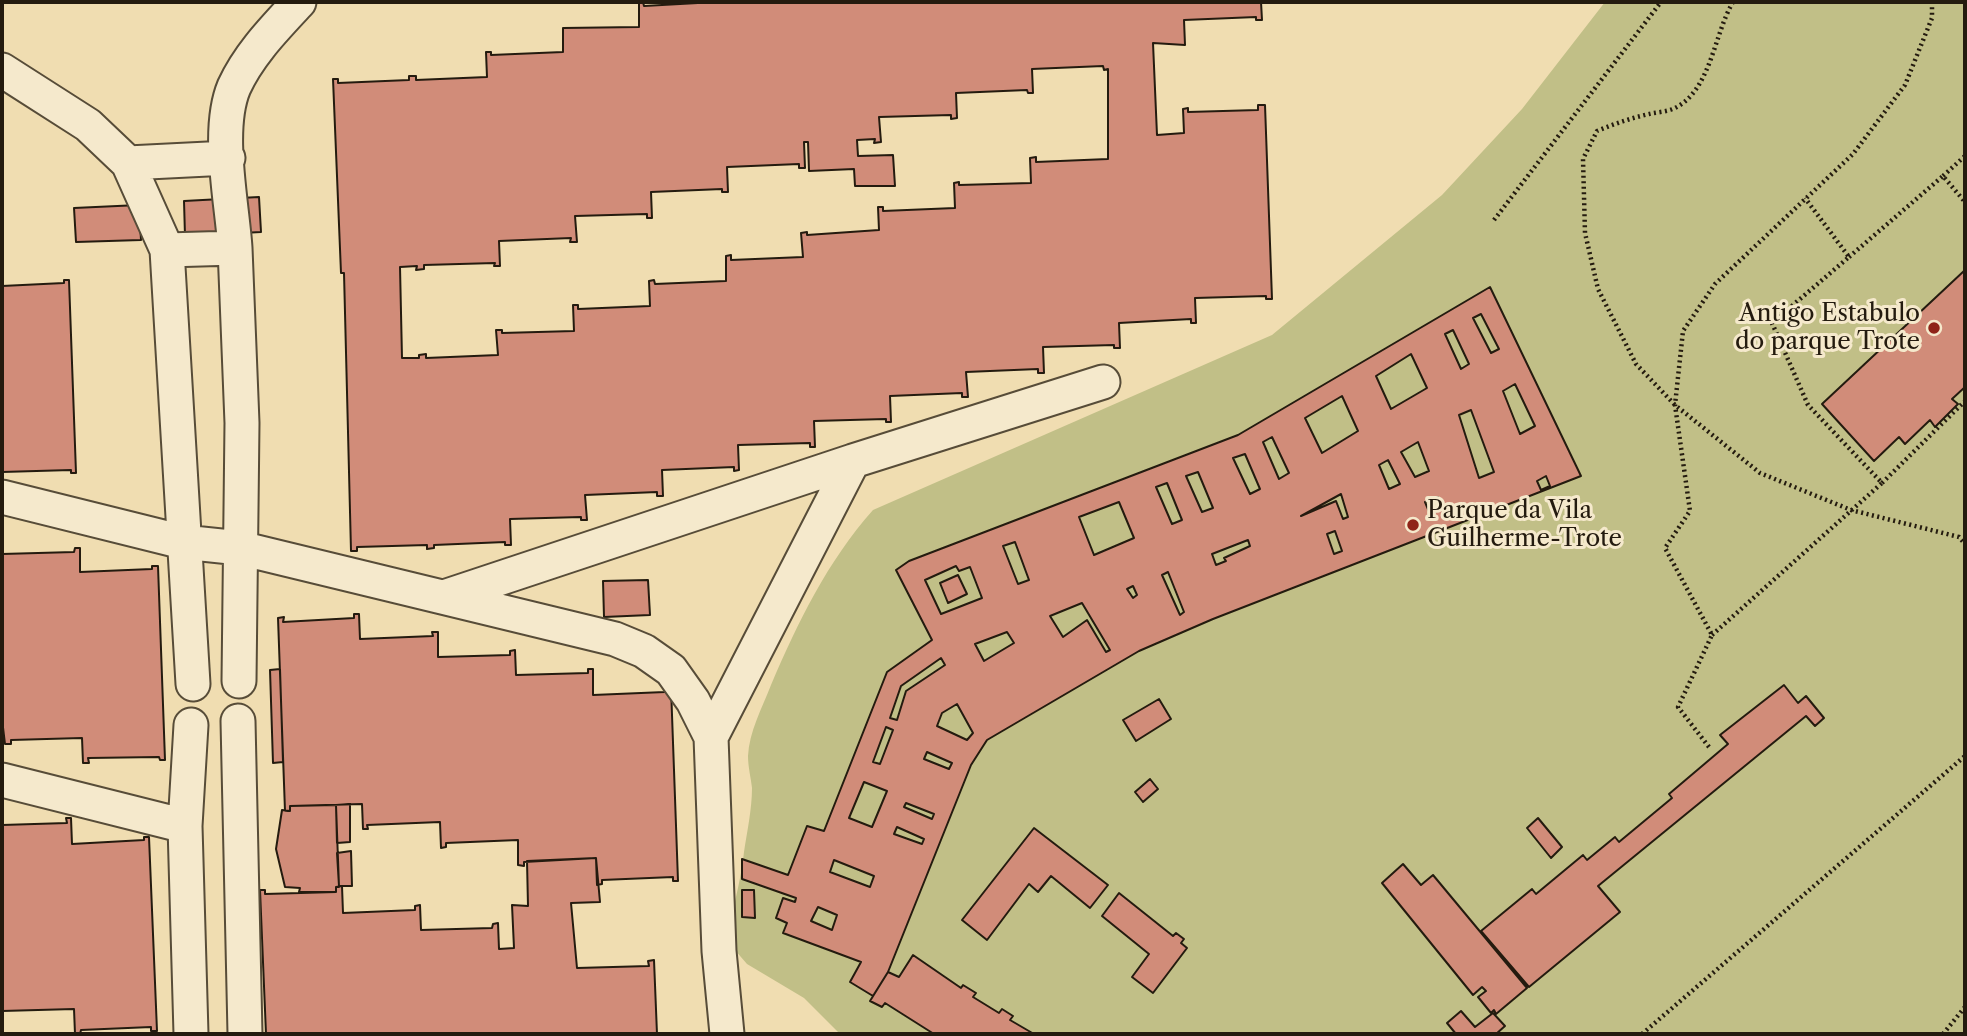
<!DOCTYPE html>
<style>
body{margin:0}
#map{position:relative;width:1967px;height:1036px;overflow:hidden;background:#f0ddb1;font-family:"Libre Caslon Text",serif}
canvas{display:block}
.frame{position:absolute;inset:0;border:4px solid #241b0f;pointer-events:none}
</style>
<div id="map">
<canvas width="1967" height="1036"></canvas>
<div class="frame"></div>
</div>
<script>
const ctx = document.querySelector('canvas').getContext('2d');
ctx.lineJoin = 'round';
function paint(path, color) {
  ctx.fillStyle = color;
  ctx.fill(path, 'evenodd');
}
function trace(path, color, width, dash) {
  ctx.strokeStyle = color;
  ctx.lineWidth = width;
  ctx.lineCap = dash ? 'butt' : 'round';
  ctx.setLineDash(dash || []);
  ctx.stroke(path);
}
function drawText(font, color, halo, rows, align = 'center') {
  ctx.font = font + ' "Libre Caslon Text",serif';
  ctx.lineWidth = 6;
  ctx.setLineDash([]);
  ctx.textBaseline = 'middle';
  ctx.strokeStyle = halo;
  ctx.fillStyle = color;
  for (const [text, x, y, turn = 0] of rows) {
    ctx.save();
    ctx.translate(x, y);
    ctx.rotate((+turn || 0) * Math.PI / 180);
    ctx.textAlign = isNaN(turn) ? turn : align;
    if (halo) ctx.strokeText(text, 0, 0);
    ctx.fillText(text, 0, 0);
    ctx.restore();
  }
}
const green = new Path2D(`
 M1605 2H1965V1034H840L804 998 747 964 728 942C731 911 741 883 744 852 747 832 752 809 752 788 751 778 748 767 748 756 749 732 762 708 771 685 798 622 827 562 873 510L1272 335 1442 195 1522 109Z`);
const building = new Path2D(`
 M639 2H643L644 6 716 2H1261L1262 20H1256V17L1184 20 1185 45 1153 43 1157 135 1184 133 1183 109 1188 108V112L1258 110V105H1265L1272 299H1266V296L1195 298 1196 323H1191V319L1119 323 1120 348H1114V345L1043 347 1044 373H1038V369L966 372 968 397H962V393L890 396 891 422H886V419L814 421 815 447H810V443L738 445 739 470 734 471V467L662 470 663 496H657V492L585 495 587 520H581V517L510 519 511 545H505V542L434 545V548L427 549V545L357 547V551H351L344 273H341L333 79H338V83L409 80V76H416V80L487 77 486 52H491V55L563 52V28L639 27ZM1103 66 1104 70 1108 69V159L1036 162V157L1030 158 1031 183 959 185V182L954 183 955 208 883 211V207H878L879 230 807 235V232L801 233 803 257 731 260V255L726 256V281L655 284 654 280 649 281 650 306 578 309V305H573L574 331 502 333V330H496L498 355 426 358V354L419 355V358H402L400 267 417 266 416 270 424 269V265L495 263 494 266H500L499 241 571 238 570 242H577L575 216 647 214V218H652L651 192 722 189V192H728L727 167 799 164V168H805L804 142H808L809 171 854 169 855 186H895L893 155 858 156 857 140 875 139 874 143 881 142 879 117 951 115V119L957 118 956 93 1027 90 1028 93H1033L1032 69Z
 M259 197 261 232 185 236 184 201Z
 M139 205 141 240 76 242 74 208Z
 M1965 270V387L1952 399 1958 404 1935 427 1930 420 1905 444 1899 437 1874 461 1822 404Z
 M64 280H69L76 473H71V470L2 472V286L64 283Z
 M1490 287 1581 476 1213 619 1139 651 987 740 971 765 888 972 873 996 850 982 861 962 783 933 787 923 776 918 783 898 795 902 796 898 742 879V859L788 875 807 826 824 831 887 672 932 640 896 570 909 561 1238 435ZM1481 314 1499 349 1491 353 1473 318ZM1453 330 1469 364 1461 369 1445 334ZM1411 354 1427 388 1391 409 1376 376ZM1515 384 1535 426 1520 434 1503 391ZM1342 396 1358 431 1322 453 1305 418ZM1471 410 1494 472 1479 478 1459 415ZM1272 437 1289 473 1279 479 1263 442ZM1418 442 1429 471 1415 477 1401 452ZM1245 454 1260 489 1250 494 1233 458ZM1388 460 1400 484 1389 489 1379 465ZM1198 472 1213 508 1202 512 1186 476ZM1546 476 1550 486 1541 490 1537 481ZM1167 483 1182 520 1172 524 1156 487ZM1341 494 1348 517 1343 519 1336 501 1301 516ZM1438 497 1442 509 1430 514 1425 502ZM1119 502 1134 538 1094 555 1079 517ZM1335 531 1342 551 1334 554 1327 534ZM1248 540 1250 546 1224 558 1226 561 1216 565 1212 554ZM1015 542 1029 580 1018 584 1003 546ZM1168 572 1184 612 1180 615 1162 575ZM958 575 967 594 948 603 940 583ZM1133 586 1137 595 1133 598 1127 589ZM1082 603 1110 650 1106 652 1087 620 1063 637 1050 616ZM1007 632 1014 643 984 661 975 644ZM941 658 945 665 906 691 897 720 890 718 901 686ZM957 704 973 733 967 740 937 726 942 713ZM886 727 893 730 880 764 873 762ZM927 752 952 763 949 769 924 759ZM864 782 887 791 872 827 849 818ZM906 803 934 814 932 819 904 807ZM897 827 924 839 922 844 894 834ZM834 860 874 876 870 887 830 872ZM818 907 837 915 832 930 811 921Z
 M2 529V554L74 552 75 548H80V572L152 569V566H158L165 760H160L159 757 88 758 89 763H83L82 738 11 740V744H5L2 719Z
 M956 566 959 571 970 567 982 598 941 614 925 580Z
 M648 580 650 615 604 617 603 581Z
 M354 614H359L360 639 433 636 432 632H438V657L510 655V651L515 650 516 675 588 673V669H593V695L665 692 666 687H671L678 881H673V877L602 880V884L597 885 596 858 524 862V866L518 865V840L446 843V847L441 848 440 822 367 825 368 829H363L362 804 290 806V811H285L278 618 284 617 283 622 354 618Z
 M280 669 283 762 273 763 270 670Z
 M1784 685 1798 703 1806 696 1824 718 1815 726 1806 716 1598 886 1620 912 1529 987 1481 931 1532 889 1536 894 1583 855 1587 860 1615 837 1619 842 1672 798 1669 794 1728 744 1720 735Z
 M1159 699 1171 719 1136 741 1123 720Z
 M1150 779 1158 789 1143 802 1135 792Z
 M350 804V842L337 843 336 805Z
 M336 805 339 887H336V892H299L300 888 285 887 276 849 282 810 290 811V806Z
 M66 818H71L72 844 144 840V837H149L157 1031H151V1027L81 1030 80 1034H75L74 1009 2 1011V1016V825L67 823Z
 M1538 818 1562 847 1551 858 1527 828Z
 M1034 828 1108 885 1090 908 1051 876 1038 892 1029 884 987 940 962 920Z
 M351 851 352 886H339L337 853Z
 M596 858 600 902 571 903 577 968 649 966 648 961 654 960 657 1034H266L260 890H265V894L336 892V887L342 886 343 913 415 910V906L420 905 421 930 492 928 493 924 498 923 499 949 514 948 512 905 528 906 527 861Z
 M1403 864 1421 885 1433 875 1527 988 1496 1014 1494 1010 1491 1013 1478 997 1486 991 1482 987 1473 995 1382 883Z
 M742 890H754L755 918 742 917Z
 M1119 893 1173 936 1176 933 1184 939 1181 943 1187 948 1153 993 1132 977 1149 954 1102 916Z
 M913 955 961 988 963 985 976 993 973 997 999 1013 1002 1009 1013 1016 1010 1020 1034 1034H934L885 1003 882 1007 870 1001 888 972 899 977Z
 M1461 1011 1475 1027 1493 1013 1505 1026 1496 1034H1456L1447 1023Z`);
const path = new Path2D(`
 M1733 2C1714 34 1711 90 1675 108 1667 112 1657 112 1649 114 1631 118 1614 124 1597 131L1583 159 1585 233 1598 289 1636 364 1675 405 1760 473 1851 510 1959 537 1965 544
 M1943 176 1965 156
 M1494 220 1661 2
 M1849 257 1943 176 1965 202
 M1882 483 1965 401
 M1712 635 1882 483 1808 405 1772 323 1849 257 1805 198
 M1709 747 1678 707 1712 635 1665 548 1690 511 1675 405 1683 331 1715 284 1853 154 1905 85 1932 18V2
 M1642 1034 1965 756
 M1943 1034 1965 1007`);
const minor = new Path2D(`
 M2 70 88 125 128 163 167 250 193 684
 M128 163 228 158
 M235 248C232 202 216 130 234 87 249 54 275 28 299 2
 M167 250 235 248 242 423 239 681
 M2 497 183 542 240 548 615 639 644 651 671 670 693 701 711 737 719 951 727 1034
 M444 597 853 461
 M238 721 245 1034
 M711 737 853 461 1103 382
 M2 780 185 826
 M191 1034 185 826 191 725`);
const markers = [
 [1934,328,7,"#8f2418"],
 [1413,525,7,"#8f2418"]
];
const poiNames = [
 ["Antigo Estabulo",1920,314],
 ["do parque Trote",1920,342],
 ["Parque da Vila",1427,511,"left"],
 ["Guilherme-Trote",1427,539,"left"]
];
paint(green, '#c1bf87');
paint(building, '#d18c79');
trace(building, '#241b0f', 2);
trace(minor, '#574c38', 37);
trace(path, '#241b0f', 4.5, [2, 3.5]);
trace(minor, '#f5e9cc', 33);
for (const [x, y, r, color] of markers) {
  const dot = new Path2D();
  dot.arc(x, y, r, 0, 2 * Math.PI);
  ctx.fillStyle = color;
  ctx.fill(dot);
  trace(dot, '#f5e9cc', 2.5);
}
drawText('24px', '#241b0f', '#f5e9cc', poiNames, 'right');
</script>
